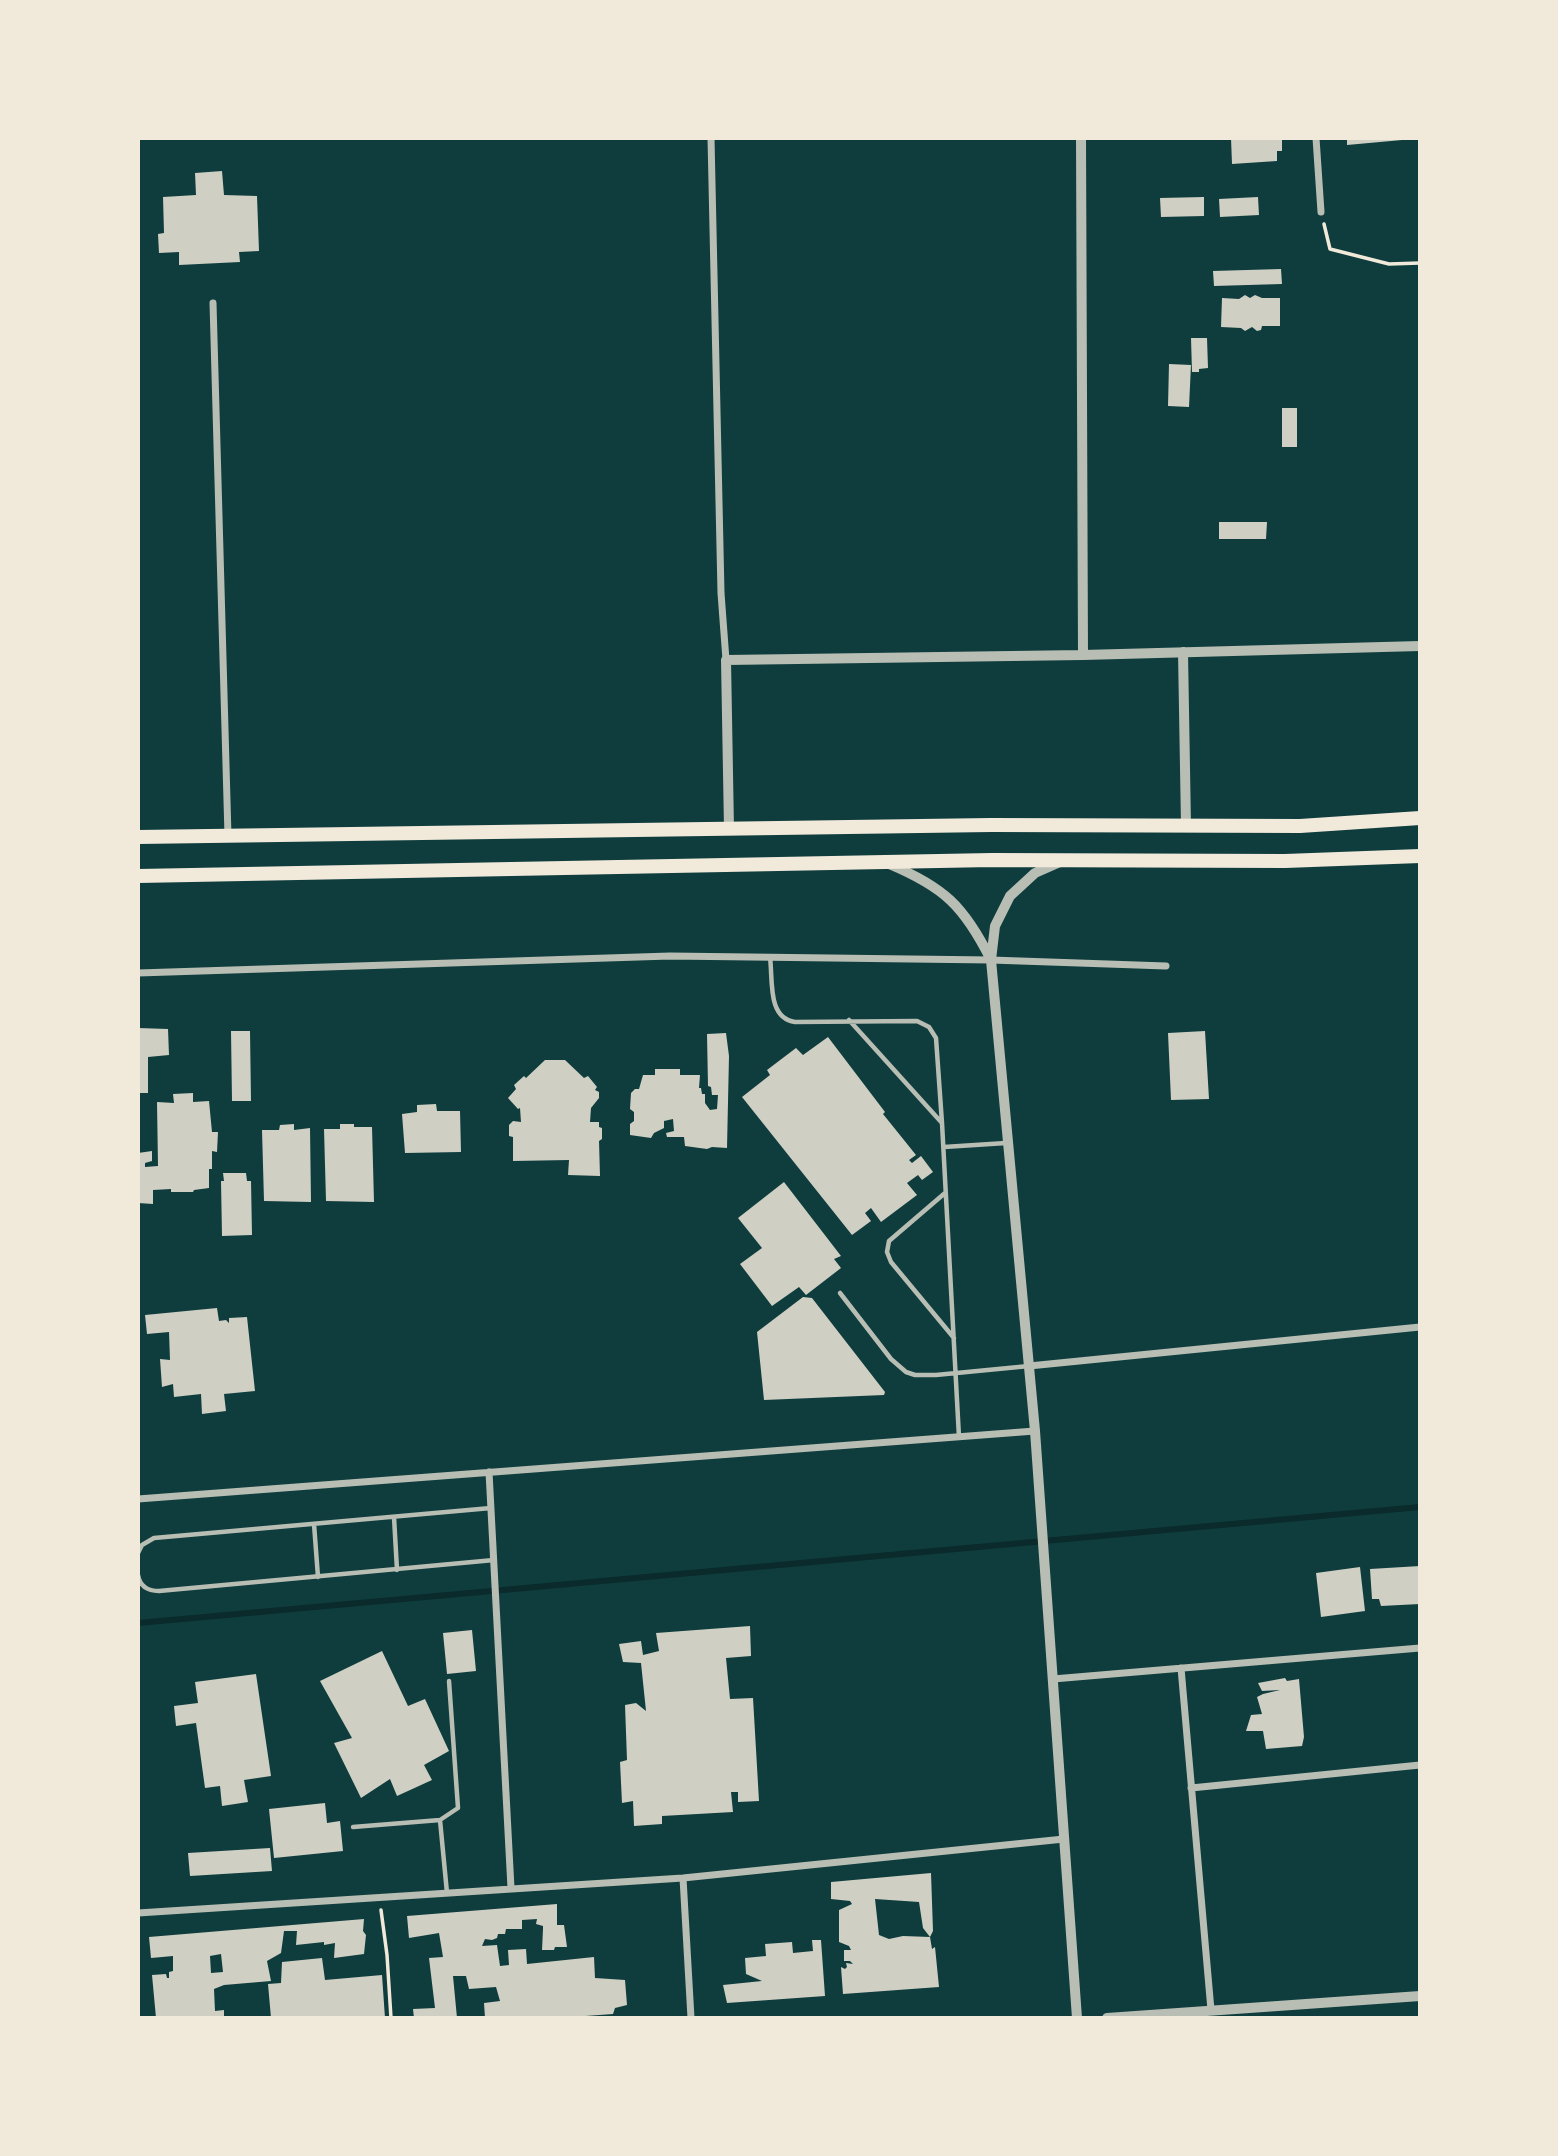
<!DOCTYPE html>
<style>
body{margin:0}
#map{position:relative;width:1558px;height:2156px;overflow:hidden;background:#0f3d3e;font-family:Rubik,sans-serif}
canvas{display:block}
.frame{position:absolute;inset:0;border:140px solid #f1e9da;pointer-events:none}
</style>
<div id="map">
<canvas width="1558" height="2156"></canvas>
<div class="frame"></div>
</div>
<script>
const ctx = document.querySelector('canvas').getContext('2d');
ctx.lineJoin = 'round';
function trace(path, color, width, dash) {
  ctx.strokeStyle = color;
  ctx.lineWidth = width;
  ctx.lineCap = dash ? 'butt' : 'round';
  ctx.setLineDash(dash || []);
  ctx.stroke(path);
}
function paint(path, color) {
  ctx.fillStyle = color;
  ctx.fill(path, 'evenodd');
}
const stream = new Path2D(`
 M138 1623 1420 1507`);
const building = new Path2D(`
 M1231 138H1282V151H1277V161L1232 164Z
 M1347 138H1402V140L1347 145Z
 M222 171 224 195 257 196 259 251 239 252 240 262 179 265V252L159 253 158 234 164 233 163 197 196 195 195 173Z
 M1204 197V216L1161 217 1160 198Z
 M1258 197 1259 215 1220 217 1219 199Z
 M1281 269 1282 284 1214 286 1213 271Z
 M1245 295 1250 298 1255 295 1262 298H1280V326H1262L1261 330 1257 331 1252 327 1245 331 1241 328 1221 327 1222 298 1239 299Z
 M1191 338H1207L1208 368 1199 369V372H1192Z
 M1169 364 1191 365 1189 407 1168 406Z
 M1282 408H1297V447H1282Z
 M1219 522H1267L1266 539H1219Z
 M138 1028 168 1029 169 1055 148 1057V1093H138Z
 M231 1031H250L251 1101H232Z
 M1205 1031 1209 1099 1171 1100 1168 1033Z
 M726 1033 729 1056 727 1148 712 1147 707 1149 685 1146 684 1137H667L666 1133 674 1131 673 1119 664 1121V1128L654 1133 651 1138 630 1135V1124L634 1121V1112L630 1109 631 1093 635 1089H639L643 1075H655V1069H680V1075H700L699 1088H701L702 1094H705V1103L710 1110 717 1109 718 1095H712L711 1087 708 1086 707 1034Z
 M828 1037 885 1112 883 1114 916 1155 909 1160 912 1163 921 1156 933 1172 922 1180 918 1175 907 1183 917 1195 881 1222 871 1208 865 1213 871 1221 852 1235 742 1097 770 1075 767 1070 796 1048 803 1055Z
 M545 1060H565L584 1078 588 1076 597 1087 595 1090 599 1092V1098L591 1108 590 1122H599V1127L602 1128V1139L599 1141 600 1176 568 1175 569 1160 513 1161V1137L509 1136V1125L513 1121 521 1122 520 1108 518 1109 508 1098 516 1089 514 1085 524 1076 526 1078Z
 M193 1093V1102L209 1101 212 1132H218L217 1152 212 1151V1169H209V1188L194 1190 193 1192H171V1189L153 1190V1204L138 1203V1153L152 1151V1161L145 1163V1167L158 1166 157 1102 174 1103 173 1094Z
 M436 1104 437 1111H460L461 1152 405 1153 402 1114 417 1112V1105Z
 M294 1124V1130L310 1128 311 1202 264 1201 262 1130H279L280 1125Z
 M340 1124H354V1127H372L374 1202 326 1201 324 1129H340Z
 M223 1173H246L247 1181H251L252 1235 222 1236 221 1181H224Z
 M784 1182 841 1256 834 1259 841 1268 806 1295 799 1287 772 1306 740 1264 762 1248 738 1218Z
 M803 1297 812 1298 885 1392 884 1395 764 1400 757 1332Z
 M217 1308 219 1321 226 1320 229 1323V1318L247 1317 255 1391 224 1394 226 1411 202 1414 201 1394 174 1397 173 1384 162 1387 160 1359 170 1360 169 1332 147 1334 145 1315Z
 M1420 1566V1604L1381 1606 1379 1599H1372L1370 1569Z
 M1360 1567 1365 1611 1321 1617 1316 1573Z
 M750 1626 751 1656 726 1658 730 1699 753 1698 759 1801 738 1802V1792H731L733 1812 662 1816V1824L634 1826 633 1801 622 1803 620 1762 627 1760 625 1705 636 1703 646 1711 641 1663 623 1662 619 1644 641 1641 643 1655 659 1651 656 1633Z
 M472 1630 476 1671 447 1674 443 1633Z
 M382 1651 408 1706 425 1699 449 1751 424 1765 432 1780 397 1796 390 1779 361 1798 334 1743 352 1738 320 1681Z
 M256 1674 271 1776 244 1780 248 1802 222 1806 220 1786 205 1788 196 1723 176 1726 174 1706 198 1703 195 1682Z
 M1285 1678 1287 1681 1299 1679 1304 1737 1302 1746 1266 1749 1263 1731H1246L1251 1715 1262 1714 1257 1697 1263 1694 1280 1690 1262 1691 1258 1683Z
 M325 1803 327 1823 340 1821 343 1851 274 1858 269 1809Z
 M270 1848 272 1871 190 1876 188 1853Z
 M931 1873 933 1931 930 1937 932 1949 935 1947 939 1987 843 1994 841 1967 845 1969 847 1967 846 1963 853 1964 850 1961H844V1950H851L849 1946 839 1942V1910L852 1904 850 1901 831 1899V1882ZM875 1899 919 1902 923 1928 930 1937 903 1936 889 1939 879 1935Z
 M557 1904V1925H564L567 1947H555L554 1950H542L543 1929V1926L536 1924 537 1919 522 1920V1929H506L505 1934H498L497 1938 492 1940 485 1939 482 1946 497 1945 500 1966 509 1965 508 1950 526 1949 527 1964 594 1957 595 1978 625 1980 627 2005 615 2008 613 2014 558 2018H485L484 2003 500 2001 496 1987 469 1989 466 1976H453L457 2018H414L413 2009 435 2008 429 1958 443 1957 439 1933 409 1938 407 1916Z
 M364 1919 363 1931 366 1935 364 1954 334 1958 335 1943 324 1945V1942L296 1945 297 1931H284L281 1953 267 1961 271 1981 224 1985 214 1989 215 2011 224 2010V2018H156L152 1975 166 1974 167 1978H169V1972L173 1971V1956L151 1958 149 1937ZM221 1954 223 1972 211 1973 210 1956Z
 M812 1940H821L825 1996 727 2003 723 1985 762 1981 746 1974 745 1958 766 1956 765 1944 792 1942 793 1953 813 1951Z
 M322 1958 325 1980 382 1975 385 2018H271L268 1984 281 1983 282 1962Z`);
const path = new Path2D(`
 M1324 224 1330 249 1389 264 1420 263
 M381 1910 387 1955 391 2018`);
const service = new Path2D(`
 M770 957C773 980 767 1018 795 1022L917 1021 929 1027 936 1038 942 1123 959 1437
 M849 1020 942 1123
 M944 1147 1006 1143
 M945 1193 889 1241 887 1252 891 1262 954 1338
 M840 1293 891 1359 906 1372 915 1375H936L1029 1366
 M394 1517 397 1570
 M314 1524 318 1577
 M138 1553 142 1545 154 1538 491 1508
 M138 1575C140 1587 148 1591 159 1591L494 1560
 M440 1820 458 1808 449 1681
 M353 1827 440 1820 447 1893`);
const minor = new Path2D(`
 M711 138 721 593 726 660
 M1316 138 1321 212
 M213 303 228 836
 M138 973 670 956 991 960 1166 966
 M1029 1366 1420 1327
 M489 1472 511 1888
 M138 1499 1035 1431
 M1181 1668 1211 2010
 M1053 1679 1420 1648
 M1191 1788 1420 1765
 M683 1878 691 2018
 M138 1913 683 1878 1064 1839`);
const tertiary = new Path2D(`
 M1081 138 1083 655
 M1183 652 1186 826
 M729 829 726 660 1083 655 1420 646
 M1060 862 1035 873 1010 896 995 926 991 960 1035 1431 1077 2018
 M889 864C944 887 964 906 991 960
 M1107 2018 1420 1996`);
const primary = new Path2D(`
 M138 837 991 825 1300 826 1420 818
 M138 876 992 860 1285 861 1420 856`);
trace(stream, '#0a2a2b', 6);
paint(building, '#cfcfc3');
trace(path, '#f1e9da', 3.5);
trace(service, '#b8beb3', 4.5);
trace(minor, '#b8beb3', 7);
trace(tertiary, '#b8beb3', 10);
trace(primary, '#f1e9da', 14);
</script>
